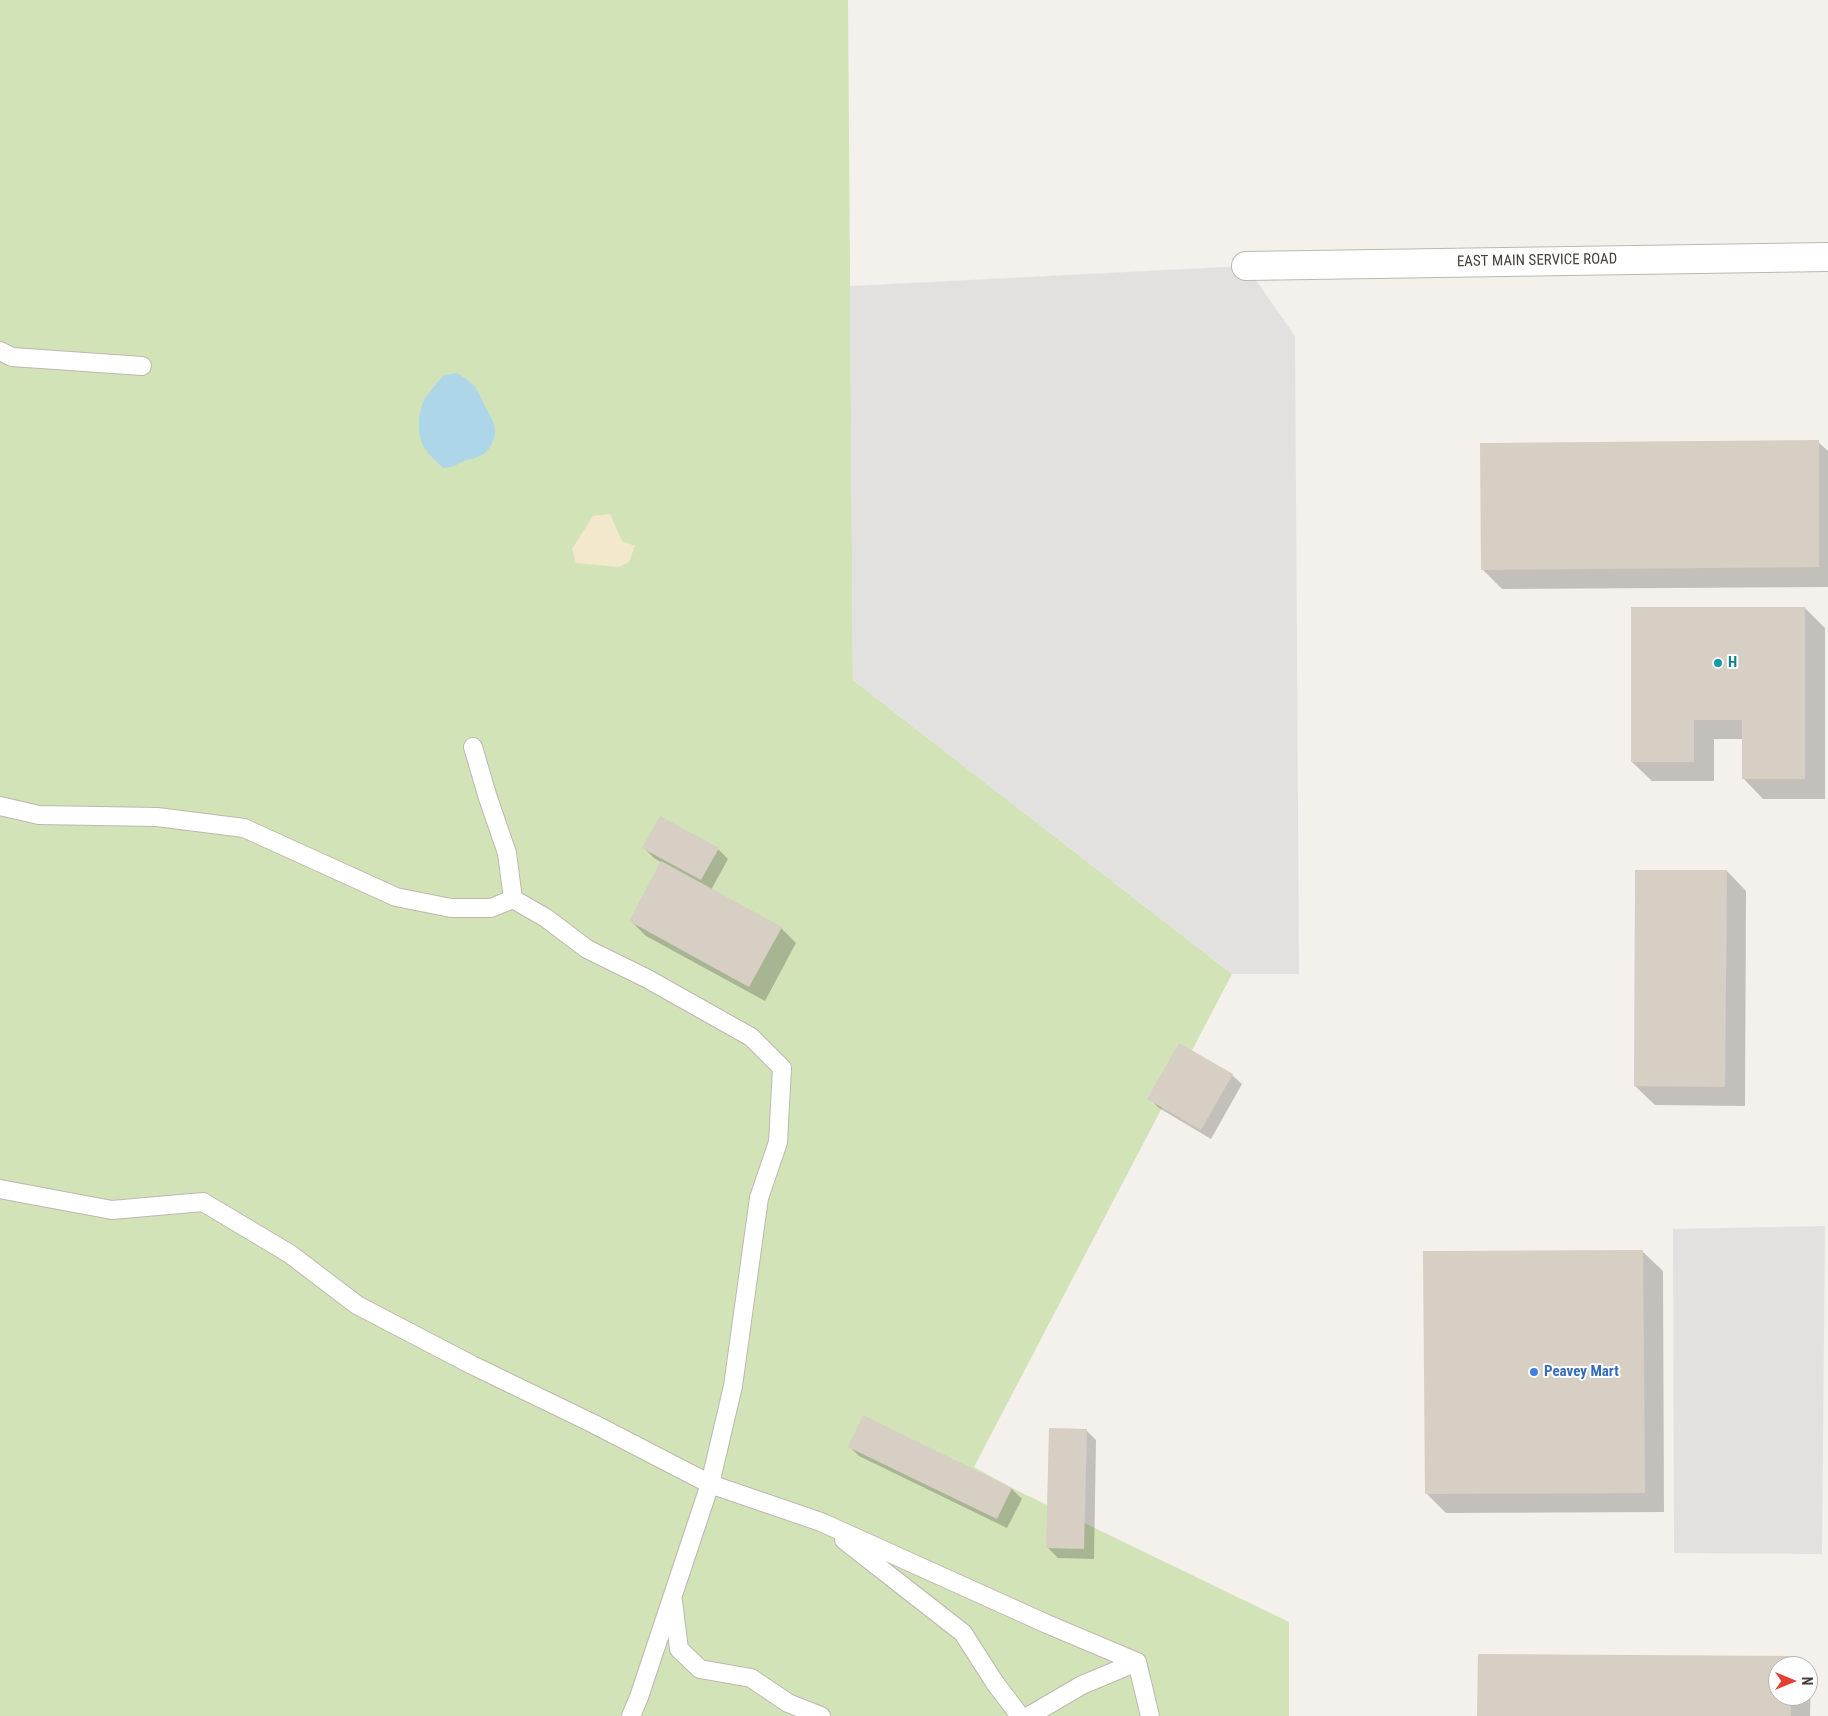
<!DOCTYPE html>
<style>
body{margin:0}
#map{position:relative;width:1828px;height:1716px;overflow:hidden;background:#f4f0eb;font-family:"Roboto Condensed",sans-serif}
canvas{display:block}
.north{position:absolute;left:1768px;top:1656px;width:50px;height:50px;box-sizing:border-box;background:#fff;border:1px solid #b5b3b0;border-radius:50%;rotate:90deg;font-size:14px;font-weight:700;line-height:20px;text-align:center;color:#474139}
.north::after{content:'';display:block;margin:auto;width:18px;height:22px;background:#e33f33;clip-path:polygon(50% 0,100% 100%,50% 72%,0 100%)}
</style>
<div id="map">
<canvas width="1828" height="1716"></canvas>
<div class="north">N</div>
</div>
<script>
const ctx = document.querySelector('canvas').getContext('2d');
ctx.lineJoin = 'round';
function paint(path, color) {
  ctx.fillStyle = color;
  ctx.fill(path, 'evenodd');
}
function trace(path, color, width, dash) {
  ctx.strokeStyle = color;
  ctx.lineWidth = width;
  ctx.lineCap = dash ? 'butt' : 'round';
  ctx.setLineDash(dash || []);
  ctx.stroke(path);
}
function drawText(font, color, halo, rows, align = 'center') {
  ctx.font = font + ' "Roboto Condensed",sans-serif';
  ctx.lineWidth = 4;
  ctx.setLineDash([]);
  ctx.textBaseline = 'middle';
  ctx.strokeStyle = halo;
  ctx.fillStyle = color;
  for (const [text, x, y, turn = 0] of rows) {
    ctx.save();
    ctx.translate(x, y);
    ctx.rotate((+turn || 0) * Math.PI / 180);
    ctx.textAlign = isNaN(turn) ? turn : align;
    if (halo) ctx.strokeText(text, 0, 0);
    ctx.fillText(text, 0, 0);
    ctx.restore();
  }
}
const green = new Path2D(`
 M0 0H848L853 680 1232 974 974 1467 1012 1488 1289 1622V1716H0Z`);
const sand = new Path2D(`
 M610 514 622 541 635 546 629 562 618 567 576 563 572 549 593 516Z`);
const parking = new Path2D(`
 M1246 266 1295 336 1299 974H1232L853 680 850 286Z
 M1825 1226 1822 1554 1674 1553 1673 1229Z`);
const water = new Path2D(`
 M457 373C461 376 466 378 470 382 478 388 480 396 484 404 492 420 501 429 490 447 485 457 472 458 464 461 453 466 455 467 443 468 436 461 429 455 424 447 416 433 418 410 426 397 431 389 438 382 444 375Z`);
const shadow = new Path2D(`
 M1818 442 1828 451V587L1502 589 1482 569Z
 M1805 608 1825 628V799H1763L1744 779V739H1714V781H1652L1632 762Z
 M644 848 718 849 728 859 711 890 781 928 796 943 765 1001 646 936 631 921 662 863 654 858Z
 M1727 871 1746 891 1745 1106 1655 1105 1635 1086Z
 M1232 1075 1242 1084 1211 1139 1159 1108 1149 1098Z
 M1643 1252 1663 1271 1664 1512 1446 1513 1426 1493Z
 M864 1417 1012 1489 1022 1499 1007 1528 859 1456 849 1446Z
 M1086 1430 1096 1440 1094 1559 1058 1558 1048 1548Z
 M1791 1657 1800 1666H1778V1696H1808V1674L1811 1677 1810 1716H1478Z`);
const building = new Path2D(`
 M1819 440V567L1481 570 1480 443Z
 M1631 607H1805V779H1742V720H1694V762H1631Z
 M660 816 719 848 701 880 642 848Z
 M661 861 782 927 749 987 629 921Z
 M1635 870H1727L1725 1087 1634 1086Z
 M1179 1043 1233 1074 1201 1130 1147 1099Z
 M1643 1250 1645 1493 1425 1494 1423 1251Z
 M863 1415 1012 1488 997 1519 848 1447Z
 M1049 1428 1087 1429 1084 1549 1046 1548Z
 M1478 1654 1791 1656V1666H1778V1696H1791V1716H1477Z`);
const service = new Path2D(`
 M0 351 12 357 142 366
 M0 806 39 815 157 817 244 828 396 897 451 908H491L513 899 507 853 488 798 473 747
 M513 899 546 918 587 949 646 978 751 1037 782 1068 778 1142 759 1198 733 1386 710 1484 639 1697 631 1716
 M0 1189 112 1210 203 1202 290 1254 357 1305 472 1365 594 1424 710 1484 821 1522 1047 1624 1137 1662 1150 1716
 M844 1540 963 1633 995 1683 1020 1716
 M673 1601 679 1649 700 1669 751 1678 788 1703 821 1716
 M1029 1716 1082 1685 1137 1662`);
const minor = new Path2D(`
 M1246 266 1828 257`);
const markers = [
 [1718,663,5,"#0f9aa8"],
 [1534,1372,5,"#3f7fe0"]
];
const streetNames = [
 ["EAST MAIN SERVICE ROAD",1537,261,-1]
];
const cultureNames = [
 ["H",1728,663]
];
const shopNames = [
 ["Peavey Mart",1544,1372]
];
paint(green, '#d3e3b8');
paint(sand, '#f3e7cc');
paint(parking, '#e3e1df');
paint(water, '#aed6e9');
paint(shadow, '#0003');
paint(building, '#d7cec4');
trace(service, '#beb7ae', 20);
trace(minor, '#beb7ae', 30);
trace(service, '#fff', 18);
trace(minor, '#fff', 28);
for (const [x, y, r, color] of markers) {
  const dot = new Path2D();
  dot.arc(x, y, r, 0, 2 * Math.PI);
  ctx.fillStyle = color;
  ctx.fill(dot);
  trace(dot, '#fff', 2);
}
drawText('15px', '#474139', '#fff', streetNames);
drawText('bold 15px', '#0d838f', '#fff', cultureNames, 'left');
drawText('bold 15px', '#366cbe', '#fff', shopNames, 'left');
</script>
